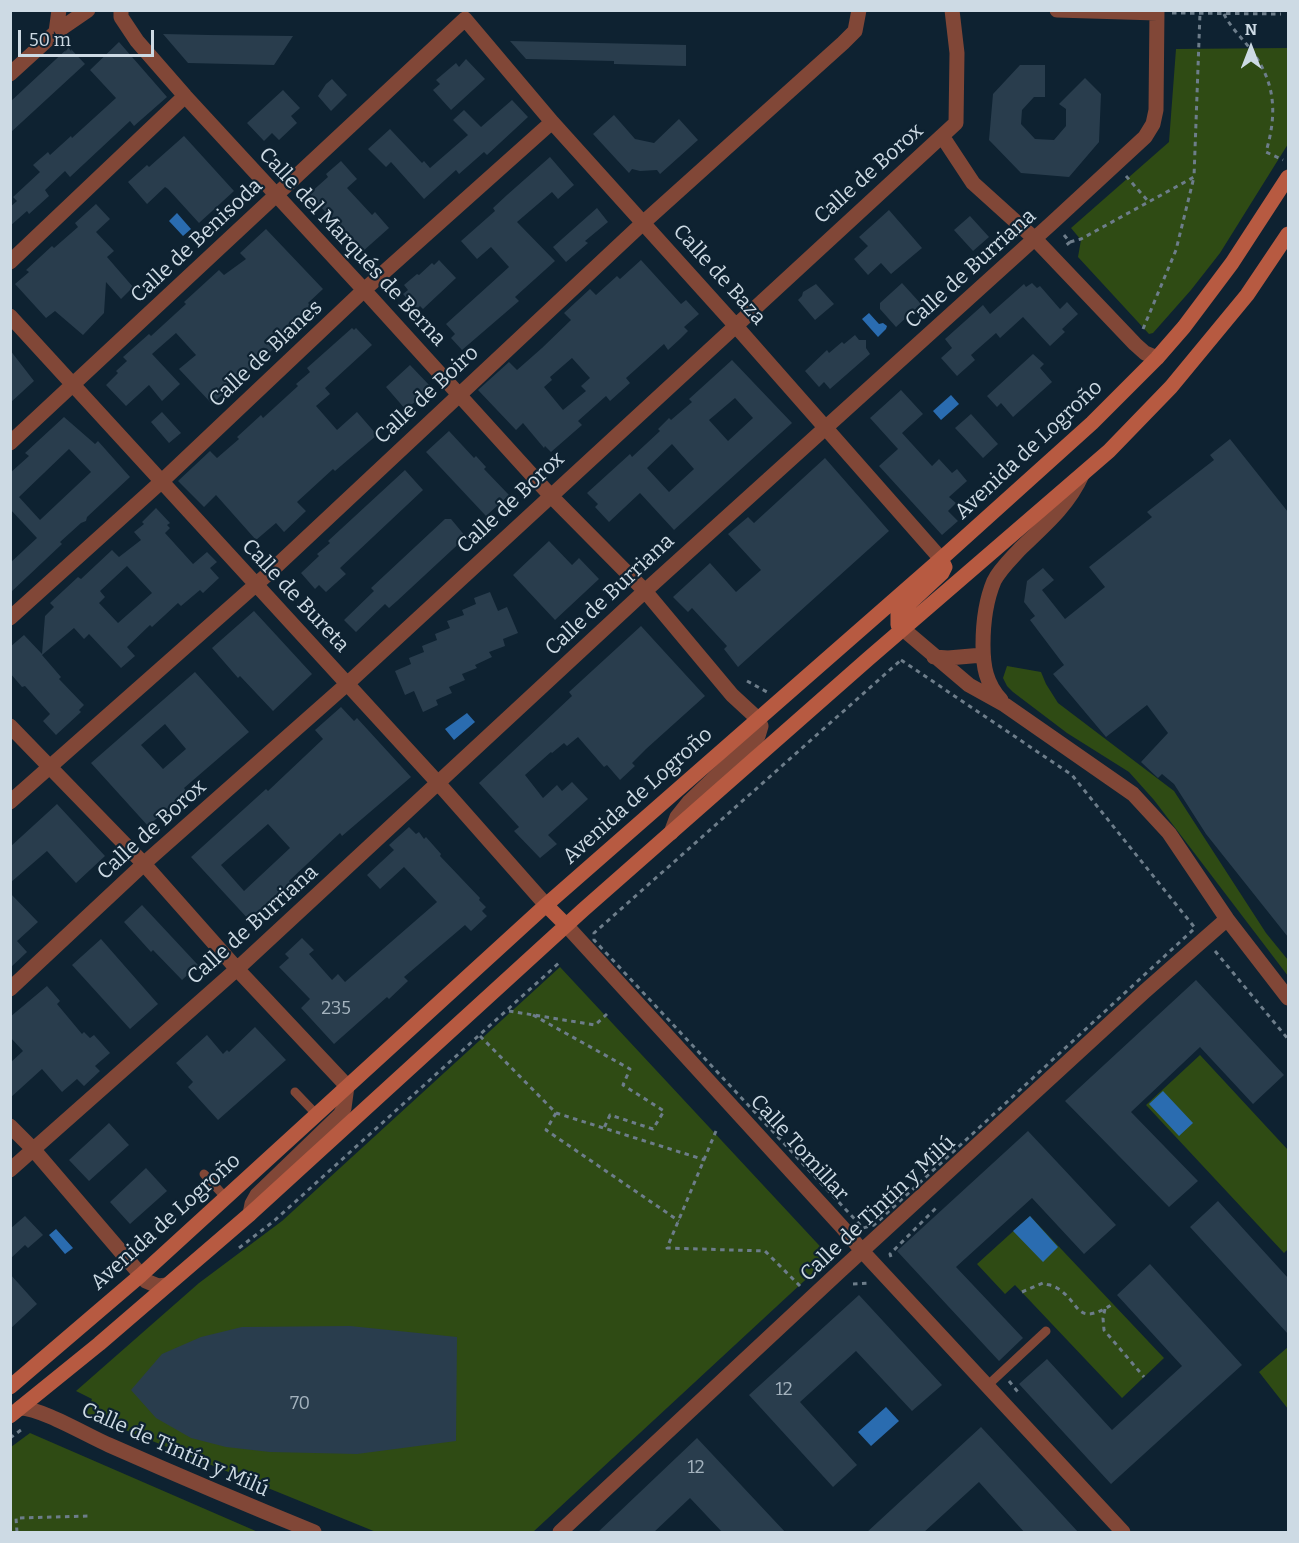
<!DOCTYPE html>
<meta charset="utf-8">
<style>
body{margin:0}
#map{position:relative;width:1299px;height:1543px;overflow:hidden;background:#0e2231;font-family:Bitter,serif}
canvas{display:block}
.frame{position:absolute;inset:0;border:12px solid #cddae4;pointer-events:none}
.north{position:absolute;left:1221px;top:18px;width:60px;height:60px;-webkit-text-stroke:4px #0e2231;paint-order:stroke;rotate:0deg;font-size:16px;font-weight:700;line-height:24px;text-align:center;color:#cddae4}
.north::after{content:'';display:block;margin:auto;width:21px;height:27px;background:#cddae4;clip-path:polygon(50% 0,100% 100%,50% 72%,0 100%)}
.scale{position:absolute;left:18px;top:30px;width:136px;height:27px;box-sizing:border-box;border:3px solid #cddae4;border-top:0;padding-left:8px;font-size:18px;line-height:21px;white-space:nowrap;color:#cddae4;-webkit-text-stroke:4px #0e2231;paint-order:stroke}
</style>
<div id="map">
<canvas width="1299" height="1543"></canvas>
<div class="frame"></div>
<div class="north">N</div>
<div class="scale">50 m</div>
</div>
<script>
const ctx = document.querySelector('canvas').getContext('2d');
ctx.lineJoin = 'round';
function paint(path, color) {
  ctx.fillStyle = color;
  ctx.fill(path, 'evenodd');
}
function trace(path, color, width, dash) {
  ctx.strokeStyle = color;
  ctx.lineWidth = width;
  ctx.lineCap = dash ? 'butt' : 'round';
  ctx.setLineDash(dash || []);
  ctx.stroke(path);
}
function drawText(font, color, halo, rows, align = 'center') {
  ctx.font = font + ' Bitter,serif';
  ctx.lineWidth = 4.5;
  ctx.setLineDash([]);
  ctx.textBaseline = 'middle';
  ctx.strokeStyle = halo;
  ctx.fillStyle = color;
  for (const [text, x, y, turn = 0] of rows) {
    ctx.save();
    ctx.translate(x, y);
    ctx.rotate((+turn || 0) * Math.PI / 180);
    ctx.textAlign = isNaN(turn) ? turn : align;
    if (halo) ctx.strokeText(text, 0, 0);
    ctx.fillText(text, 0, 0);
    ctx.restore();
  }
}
const green = new Path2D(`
 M1288 48V144L1220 253 1191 290 1153 333 1149 334 1078 257 1081 240 1071 228 1169 142 1176 49Z
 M1007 666 1041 672 1046 684 1058 703 1174 791 1266 933 1288 960V976L1154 800 1129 772 1067 733 1013 692 1007 686 1003 678Z
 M560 967 830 1257 533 1532H376L86 1414 92 1399 76 1391 199 1283 282 1221Z
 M1200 1055 1288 1150V1249L1284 1253 1146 1105Z
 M1030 1216 1164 1358 1122 1398 1015 1285 1005 1294 977 1264Z
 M1288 1347V1409L1259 1372Z
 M30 1433 258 1532H11V1447Z`);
const water = new Path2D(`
 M177 213 191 229 183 236 169 221Z
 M869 313 879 324 883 323 887 326 886 329 878 337 862 319Z
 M951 395 959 404 941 420 933 411Z
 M467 713 475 722 454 740 445 729Z
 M1163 1091 1193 1123 1179 1136 1149 1104Z
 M1030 1216 1058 1247 1043 1262 1013 1231Z
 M56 1229 73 1248 65 1254 49 1235Z
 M886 1407 899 1421 871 1446 858 1432Z`);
const building = new Path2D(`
 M163 34 209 35 293 36 274 65 188 63Z
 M510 41 686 45V66L614 64V61L526 59Z
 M119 42 167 97 134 126 130 121 70 177 65 171 45 190 49 196 29 214 27 211 10 226V207L17 201 13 197 40 172 33 165 48 152 50 155 71 136 72 138 116 98 90 70Z
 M69 47 85 64 10 133V102Z
 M466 59 485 79 451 110 433 90 440 84 436 80 456 63 459 67Z
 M1020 65H1045V97H1034L1022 110 1021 124 1035 139 1054 140 1066 126V109L1059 104 1085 78 1101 94 1099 142 1069 177 1021 173 989 140 993 94Z
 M332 79 347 95 331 111 318 96 326 84Z
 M283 90 300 108 291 116 297 123 279 140 272 133 264 141 247 123Z
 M512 100 528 117 487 155 484 152 459 174 456 170 424 199 391 162 386 167 368 149 390 129 422 163 424 161 430 168 468 135 453 120 464 110 481 127Z
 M614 115 635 139 654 143 679 119 698 140 660 174 657 170 640 171 632 169 629 173 593 134Z
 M184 136 234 191 199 223 168 189 165 187 147 204 128 182 147 165 149 167Z
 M550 157 574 185 558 199 552 192 517 222 555 261 515 297 519 301 462 350 451 338 455 334 446 324 509 267 491 247 477 259 461 241 495 211 493 208 507 195Z
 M341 161 357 179 347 188 372 215 375 212 389 228 362 252 309 194 328 177 326 174Z
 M96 204 110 219 96 232 114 251 107 257 133 287 121 299 106 282 104 313 83 335 55 311 46 318 15 284 29 272 26 270 52 246 54 248 78 227 75 223Z
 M597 208 608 222 585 241 588 243 566 262 553 247Z
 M889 210 922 248 891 274 881 263 868 275 854 259 868 246 859 237Z
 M970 216 989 237 973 251 954 230Z
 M266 229 323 289 308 303 313 308 298 322 301 324 212 404 179 369 196 355 176 333 152 354 180 384 162 401 149 385 126 406 106 385 118 373 116 371 127 361 123 357 149 334 151 336 186 304 184 302 219 270 224 275 246 259 240 253Z
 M439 260 456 278 423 309 420 306 417 309 403 294 408 290 404 285 417 274 419 275 432 263 434 265Z
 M641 260 681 304 686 300 699 314 684 327 688 331 680 339 668 350 664 344 626 378 630 383 610 401 606 396 578 421 582 425 551 452 545 446 544 448 523 423 516 430 478 390 509 362 517 370 542 348 571 320 564 313 590 289 596 295 617 276 620 279ZM572 358 590 378 581 386 586 391 563 410 544 387 552 380 550 377Z
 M902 283 921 304 896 327 880 309V303Z
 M1032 283 1037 288 1040 286 1060 309 1067 302 1078 314 1062 329 1065 332 1050 346 1023 317 1000 338 996 333 971 355 975 360 957 376 941 358 952 348 945 339 983 305 990 314 1024 284 1026 287Z
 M816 284 834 304 815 320 798 300 802 296 803 292Z
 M352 328 354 330 356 328 372 345 325 388 330 394 316 406 337 430 357 412 377 435 335 471 333 469 297 502 306 511 284 532 276 523 256 540 216 495 204 507 178 481 210 451 217 458 239 439 237 437 261 415 263 418 298 386 296 384 310 372 307 368Z
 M855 335 859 340H866V348L870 354 830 389 824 382 819 387 805 371 827 350 829 353 842 342 844 344Z
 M10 350 34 381 10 403Z
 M1033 354 1044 364 1040 368 1052 382 1013 417 1001 403 997 407 987 396Z
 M732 360 792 423 674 530 640 493 609 522 595 507 598 504 587 493 630 454 632 457 660 431 658 429 669 418 671 420 692 402 689 399ZM735 398 753 418 728 441 709 420ZM672 444 694 469 669 492 647 468Z
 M410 365 431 387 406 410 386 387Z
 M901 390 923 414 902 433 932 466 939 459 952 473 957 469 967 481 949 497 956 503 948 511 958 521 942 535 879 466 898 449 870 418Z
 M162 412 181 433 169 443 151 422Z
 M971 414 998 444 983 458 955 428Z
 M64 417 95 444 98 441 130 477 87 517 86 521 81 523 60 542 62 544 10 593V563L37 538 10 509V473L29 456 25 453ZM69 449 91 472 40 520 19 497Z
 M449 431 474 458 476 456 486 467 484 469 509 495 486 516 426 452Z
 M1230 439 1288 512V937L1206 834 1174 784 1162 774 1158 778 1141 762 1168 733 1147 705 1106 737 1053 674 1064 665 1030 620 1035 616 1024 602 1027 581 1043 568 1054 580 1042 590 1065 619 1105 587 1089 567 1152 517 1147 512 1214 460 1210 455Z
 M825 458 889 531 738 667 724 649 727 646 692 608 688 612 673 597 710 563 736 592 761 570 728 534 748 517 754 523Z
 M405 470 423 490 340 568 346 574 326 592 319 585 315 589 301 573 319 556 317 554 330 543 328 541Z
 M156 508 170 523 167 525 170 528 165 533 193 564 207 552 217 562 210 568 219 578 203 593 200 590 181 606 178 603 152 627 150 625 127 647 135 656 121 668 89 634 84 639 74 628 42 655 61 677 59 679 84 705 79 710 81 712 56 735 43 721 50 714 25 686 22 687 10 673V647L24 635 42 654 45 616 54 607 50 603 78 577 81 579 112 550 119 557 141 540 134 532 144 524 142 522ZM127 566 152 593 118 623 99 603 105 597 100 591Z
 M445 519H451L466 537 397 601 389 608 385 604 356 632 344 620 374 591 371 588Z
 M549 541 572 565 579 558 599 579 555 620 513 575Z
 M490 592 498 611 507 607 518 633 503 639 505 646 489 652 492 657 475 665 477 668 462 674 465 680 449 687 452 693 436 700 438 705 423 712 414 691 405 695 395 671 411 664 409 658 424 652 422 646 437 640 435 634 450 628 447 621 464 615 462 610 476 604 474 598Z
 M254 611 312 674 273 711 240 676 238 678 212 648Z
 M641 626 705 696 646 749 632 763 635 766 620 780 607 765 604 767 578 737 567 746 564 743 552 753 551 752 525 775 543 798 557 785 562 791 572 782 588 799 548 835 557 844 540 858 514 831 519 827 479 783 572 696 569 692Z
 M195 672 249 732 184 788 187 792 148 826 91 763ZM165 724 186 749 163 769 141 745Z
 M341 707 354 721 357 718 411 777 342 836 340 833 289 881 291 884 250 921 191 857 266 789 268 791 323 739 315 730ZM268 824 290 848 244 891 221 865Z
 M57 804 105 856 76 883 47 851 10 883V847Z
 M409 827 416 834 419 832 424 839 426 837 441 854 440 856 480 898 479 900 486 907 482 911 487 916 471 931 465 925 404 977 408 981 389 999 387 997 334 1044 301 1008 310 999 279 967 289 958 285 954 302 938 314 950 309 954 332 980 338 974 345 982 437 902 404 867 380 889 367 875 394 850 389 845Z
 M10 893 38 922 17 941 27 952 10 968Z
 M142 905 198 965 182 980 153 950 151 952 124 922Z
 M101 939 158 1004 130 1029 72 965Z
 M1196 980 1284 1075 1253 1104 1200 1047 1131 1112 1198 1181 1169 1207 1065 1101Z
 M47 986 60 1001 57 1004 82 1034 84 1032 90 1038 94 1035 110 1053 95 1066 100 1071 84 1086 77 1079 62 1092 42 1069 10 1098V1063L23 1051 10 1037V1017Z
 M255 1027 286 1060 218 1120 188 1087 193 1082 176 1063 207 1035 223 1054 227 1050 229 1052Z
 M109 1123 129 1145 89 1181 69 1160Z
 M1028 1131 1116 1225 1084 1254 1032 1198 956 1267 1023 1338 999 1361 897 1251Z
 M146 1168 167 1191 130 1224 110 1202Z
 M1218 1201 1288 1278V1334L1190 1227Z
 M25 1216 43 1235 28 1248 25 1245 10 1259V1229Z
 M1150 1264 1242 1365 1111 1484 1019 1384 1047 1359 1112 1430 1182 1366 1117 1295Z
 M10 1274 37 1304 10 1329Z
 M859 1295 942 1385 912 1411 856 1351 800 1402 857 1465 833 1487 749 1395Z
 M350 1326 457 1337 456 1441 357 1454 270 1452 226 1447 191 1438 156 1418 131 1390 162 1354 201 1337 242 1327Z
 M981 1427 1079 1533H1025L979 1482 923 1533H866Z
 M697 1438 786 1533H723L690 1498 653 1533H597Z`);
const path = new Path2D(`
 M1172 13 1281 14
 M1224 14C1230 27 1243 39 1252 51 1276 84 1277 114 1266 152L1283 160
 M1126 176 1148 201
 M1064 235 1070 242 1064 247
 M1070 242 1081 239 1194 177 1200 13
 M1143 329 1176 250 1194 177
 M901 660 1072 775 1195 928 874 1225 863 1228 594 940V933Z
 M747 681 767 692
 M1215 951 1288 1039
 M509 1011 595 1025 607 1014
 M533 1015 630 1069 623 1085 664 1111 653 1129 610 1115 604 1128
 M480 1036 556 1113 705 1160
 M556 1113 546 1130 679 1221
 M716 1131 667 1248 765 1251 800 1286
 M239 1248 274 1221 560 962
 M891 1257 890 1254 936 1208
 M853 1284 869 1283
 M1022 1292 1043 1283C1047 1285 1053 1285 1057 1288 1082 1303 1074 1328 1113 1304
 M1105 1309 1103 1318 1104 1330 1144 1377
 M1009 1381 1018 1392
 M10 1438 21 1430
 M17 1532 16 1518 89 1516`);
const service = new Path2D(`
 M295 1092 317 1115
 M204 1174 226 1198
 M988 1385 1046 1331`);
const minor = new Path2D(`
 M121 10V17L137 41 185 96 364 290 550 495 645 591 732 695 758 719 761 726 758 736 689 802 677 817 671 833
 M1057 10 1157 13
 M465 19 552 122 735 325 941 559
 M56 32 88 10
 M10 74 56 32 59 10
 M942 136 973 183 1035 239 1135 344 1145 353 1157 358
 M10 262 185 96
 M10 316 439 784 546 905
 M10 443 465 19
 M10 618 161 482 364 290 552 122
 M903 629 969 685 1005 705 1133 794 1169 833 1227 919 1288 998
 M934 657 948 658 983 655
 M1001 700C986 684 983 666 983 645 983 624 986 600 994 581 1000 569 1011 559 1020 549 1044 526 1068 506 1082 475
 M10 726 144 864 237 969 347 1086 344 1108 340 1115 257 1195 252 1204 250 1214
 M10 802 269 573 644 222 843 43 855 31 859 10
 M566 925 842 1227 863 1252 1123 1532
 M10 989 148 860 347 684 956 123 957 53 952 10
 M10 1126 33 1149 146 1281 158 1286 167 1285
 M10 1170 237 969 645 591 1053 222 1145 137 1153 124 1156 110 1157 10
 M20 1408C41 1408 88 1436 109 1445 177 1475 245 1504 314 1532
 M560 1532 840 1271 1144 992 1227 919`);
const secondary = new Path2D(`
 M903 629 898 625V614L942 573 945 567 941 559
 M546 905 566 925
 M10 1387 141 1275 546 905 941 559 1092 423 1157 358 1184 327 1232 263 1288 177
 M10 1416 99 1344 250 1214 583 910 868 659 1109 451 1171 387 1247 295 1288 234`);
const numberNames = [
 ["235",336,1009],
 ["12",784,1390],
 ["70",300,1404],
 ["12",696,1468]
];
const streetNames = [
 ["Calle de Borox",869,174,-42],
 ["Calle de Benisoda",197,241,-43],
 ["Calle del Marqués de Berna",352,247,47],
 ["Calle de Burriana",971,269,-42],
 ["Calle de Baza",719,275,48],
 ["Calle de Blanes",266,354,-43],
 ["Calle de Boiro",427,395,-43],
 ["Avenida de Logroño",1029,450,-43],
 ["Calle de Borox",511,503,-43],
 ["Calle de Burriana",610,595,-43],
 ["Calle de Bureta",295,596,47],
 ["Avenida de Logroño",638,796,-42],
 ["Calle de Borox",152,830,-42],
 ["Calle de Burriana",253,925,-42],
 ["Calle Tomillar",799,1148,48],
 ["Calle de Tintín y Milú",878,1209,-43],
 ["Avenida de Logroño",166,1222,-42],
 ["Calle de Tintín y Milú",175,1450,24]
];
paint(green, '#2f4b14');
paint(water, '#2a6cb0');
paint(building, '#293d4d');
trace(path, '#6d7d8a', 3, [4.5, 4.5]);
trace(service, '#814737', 9);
trace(minor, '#814737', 15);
trace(secondary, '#b75a41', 15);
drawText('18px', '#a4b3be', null, numberNames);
drawText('21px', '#cddae4', '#0e2231', streetNames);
</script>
